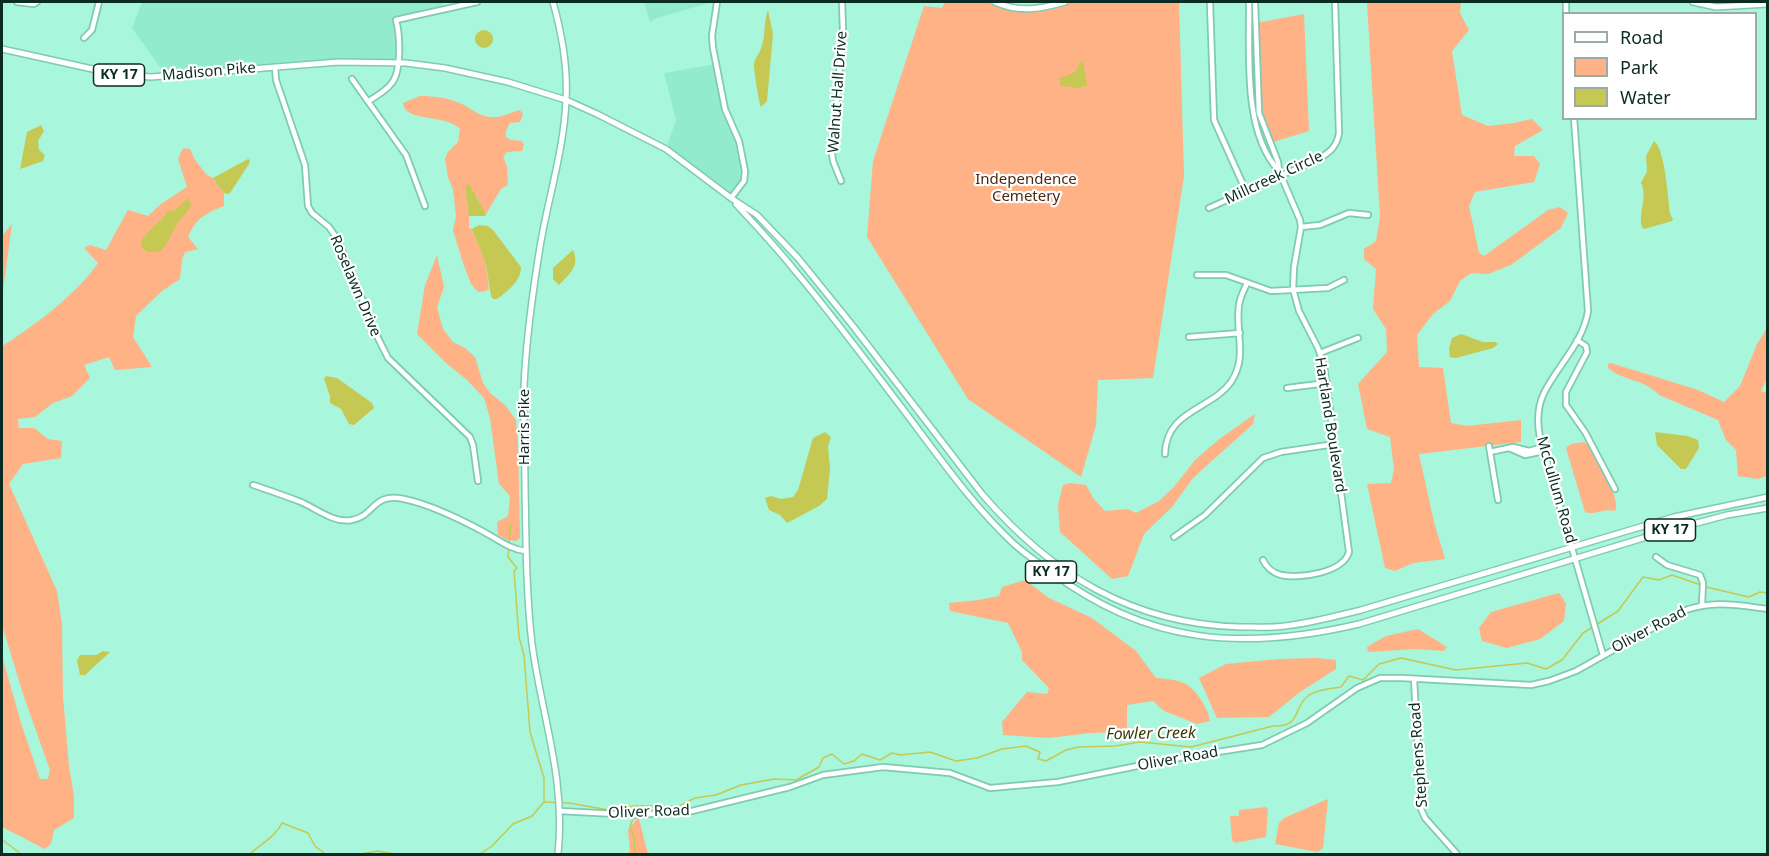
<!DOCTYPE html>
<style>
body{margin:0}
#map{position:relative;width:1769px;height:856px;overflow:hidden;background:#a8f6db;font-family:"Noto Sans",sans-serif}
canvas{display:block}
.frame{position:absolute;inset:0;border:3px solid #0a2c22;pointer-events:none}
.legend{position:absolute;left:1562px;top:12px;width:195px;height:108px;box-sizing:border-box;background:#fff;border:2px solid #9daba7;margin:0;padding:8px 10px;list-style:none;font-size:18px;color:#0a2c22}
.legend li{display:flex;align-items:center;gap:12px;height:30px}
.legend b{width:30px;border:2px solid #9daba7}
</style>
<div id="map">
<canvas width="1769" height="856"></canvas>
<div class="frame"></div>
<ul class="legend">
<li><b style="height:8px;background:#fff"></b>Road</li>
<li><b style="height:16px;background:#ffb286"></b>Park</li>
<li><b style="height:16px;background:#c5c853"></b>Water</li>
</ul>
</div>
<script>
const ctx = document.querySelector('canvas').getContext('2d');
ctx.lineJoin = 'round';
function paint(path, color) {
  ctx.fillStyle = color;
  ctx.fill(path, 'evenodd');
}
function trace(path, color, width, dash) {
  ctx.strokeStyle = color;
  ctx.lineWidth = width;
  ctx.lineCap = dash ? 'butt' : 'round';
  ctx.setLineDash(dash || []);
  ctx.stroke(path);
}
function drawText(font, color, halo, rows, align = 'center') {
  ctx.font = font + ' "Noto Sans",sans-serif';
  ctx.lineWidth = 4.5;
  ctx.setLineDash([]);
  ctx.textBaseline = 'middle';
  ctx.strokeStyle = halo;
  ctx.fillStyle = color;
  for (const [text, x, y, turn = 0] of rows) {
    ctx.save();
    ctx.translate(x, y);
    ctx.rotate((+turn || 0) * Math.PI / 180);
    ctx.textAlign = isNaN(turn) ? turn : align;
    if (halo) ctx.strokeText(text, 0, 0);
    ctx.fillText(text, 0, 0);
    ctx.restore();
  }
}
const built = new Path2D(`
 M142 2H442L444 9 396 20 399 31 397 62 380 61 167 77 132 28Z
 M644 2H729L709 3 657 18 650 22Z
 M716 64 725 109 744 159V181L731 198 666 149 676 120 664 73Z`);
const green = new Path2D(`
 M945 2H995L1015 9 1065 2H1179L1184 176 1153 378 1098 380 1096 425 1081 477 968 399 867 237 873 161 924 6 942 8Z
 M1251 2H1254L1258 115 1261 126 1259 129 1254 107Z
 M1370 2H1461L1460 13 1469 30 1452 51 1462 115 1488 126 1514 123 1532 119 1543 130 1515 146 1514 156H1534L1540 164 1534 182 1475 192 1469 206 1479 253 1484 256 1548 210 1560 207 1568 213 1561 228 1511 265 1488 274 1471 273 1460 281 1450 301 1433 314 1417 335 1419 367 1443 368 1451 423 1467 426 1521 420V442L1419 454 1434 522 1445 559 1413 563 1395 571 1385 568 1367 484 1391 483 1394 469 1390 437 1367 429 1358 384 1387 352 1386 329 1373 309 1376 269 1364 259V249L1376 241 1380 218 1367 3Z
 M1304 14 1309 131 1270 143 1261 124 1256 23Z
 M420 96C434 96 449 98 462 104 472 109 480 117 492 117 503 118 510 112 520 110L523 114 520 122 510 123 506 131V137L511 140 522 141 524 145 522 151 507 152 503 157 507 166 508 185 501 189 486 214 482 209 477 197 465 187 469 216V228L472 229 486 264 489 289 485 291 478 292 471 284 463 263 453 230 456 216 453 189 448 177 445 159 448 152 458 142 460 129C444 113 405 123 403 103Z
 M183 148 190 149 195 160 207 175 213 178 224 193V206C206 213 196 218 188 237L198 249 185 252 182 260 180 279 162 291 136 316 133 337 152 367 115 370 109 357 84 365 90 378 72 396 53 403 35 417 18 419 19 428H34L48 439 62 441 61 458 23 464 9 484 57 591 62 624 63 697 69 766 74 796V818L54 830 51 844 45 849 2 827V656L22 726 40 779H48L50 770 23 694 2 625V346C32 328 79 292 98 263L84 248 90 245 106 250 128 210 148 216 161 204 187 187 178 159Z
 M12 224 3 290 2 297V236Z
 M437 255 444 287 437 307 443 329 453 342 465 348 475 357 483 383 490 393 505 405 516 420 518 443 520 538 516 541 507 540 498 535 497 522 508 516 510 496 499 484 490 418 484 398 467 380 446 363 417 334 425 285Z
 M1767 328V378L1761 391 1767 393V476L1758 479 1738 476 1736 450 1726 440 1718 420 1659 395C1645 379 1623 381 1608 368V364L1611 363 1698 390 1724 402 1740 386 1757 344Z
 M1255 414 1253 424 1193 478 1172 507 1144 534 1128 576 1112 579 1060 532 1058 505 1063 485 1070 483 1086 485 1093 498 1105 511 1128 509 1136 513 1159 501 1174 487 1195 460 1218 440Z
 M1584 442 1589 445C1595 458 1622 499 1615 511 1601 508 1595 516 1585 512L1566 448 1571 444Z
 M1025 580 1049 598 1092 618 1136 651 1156 678C1180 680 1190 681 1203 703 1206 709 1209 714 1210 721L1197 724 1164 711 1153 701 1127 705V732L1090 733 1049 738 1003 735 1002 722 1027 692 1047 694 1049 688 1022 660V652L1008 623 950 611 949 603 979 600 999 596 1002 587Z
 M1559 593 1566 603 1564 621 1540 639 1507 648 1482 641 1479 628 1491 612Z
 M1418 629 1447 647 1444 651 1416 649 1368 652 1367 647 1386 636Z
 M1317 658 1336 660V669L1300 692 1269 717 1217 718 1199 678 1226 664 1279 659Z
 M1328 799 1323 848 1318 852 1275 844 1279 823 1284 818Z
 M1266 807 1268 810 1266 837 1235 843 1232 840 1230 816H1239V810Z
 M637 819H639L648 854H627L630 851 628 830Z`);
const water = new Path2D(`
 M768 10 773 34 767 101 761 107C759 103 754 71 754 65 754 59 760 53 761 48 766 36 763 23 768 10Z
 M475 39a9 9 0 1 1 18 0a9 9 0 1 1-18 0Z
 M1083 60 1087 85 1079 88 1061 86 1059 78C1070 74 1076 75 1080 62Z
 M41 125 44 131 38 141 39 150 45 155 43 161 20 169 27 132Z
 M1654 141C1665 149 1668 198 1670 214L1673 219 1672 221 1644 229 1642 227C1638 213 1648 196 1641 183L1647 171 1646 156Z
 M248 159 250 160 249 164 232 190 229 194 224 193 213 178Z
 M469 184 486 214 485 216H469L465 187Z
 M188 198 191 205C187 214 180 218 176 226 171 236 167 244 160 252H148L141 247V241C150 228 160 223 168 211L175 210Z
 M479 225 488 226 493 230 521 267C521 281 508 291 497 299H493L491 296 486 264 472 229Z
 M573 250C580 267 570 273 559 285L553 279V268Z
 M1461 334 1483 342H1495L1498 344 1493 348 1456 358 1450 357 1449 349 1452 338Z
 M326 376 337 378 372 403 374 408 354 425 349 424 341 409 330 403V396L324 379Z
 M825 432 831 437 828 447 830 469 827 499 819 506 787 523 780 515 769 510 765 498 771 496 781 499 793 497 798 490 813 438Z
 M1655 432 1687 436 1698 440 1699 448 1686 469H1681L1657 445Z
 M103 651 110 652 85 675H80L77 660 80 655H96Z`);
const stream = new Path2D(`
 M509 543 511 523
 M509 548 508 557 517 568 514 571 519 637 524 655 530 732 544 778V802
 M1706 587 1749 597 1760 592 1768 593
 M633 818 630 827 634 837 635 854
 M4 841 21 854
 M229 854H231
 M250 854C261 844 276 836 282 823L308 833 315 846 325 854
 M361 854 377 851 395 854
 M480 854 492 846 513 824 532 816 544 802 569 803 609 810 635 806H679L695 798 716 795 741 785 774 779 796 780 819 767 823 758 832 754 844 764 854 761 862 754 880 760 892 753 900 755 930 752 956 761 977 758 1002 749 1026 746 1040 752 1038 759 1046 761 1066 750 1079 747 1115 746 1140 742 1191 747 1273 726C1303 727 1292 707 1309 695 1319 689 1330 689 1341 687L1349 676 1363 680 1379 664 1401 658 1456 670 1527 663 1546 669 1562 660 1583 633 1618 611 1643 577 1659 580 1672 575 1701 585`);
const minor = new Path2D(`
 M17 2 34 4 37 2
 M717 2 712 36 713 48 725 109 739 141 745 171 744 181 731 198
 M1249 2C1250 52 1242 132 1279 171
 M1255 2 1259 113 1278 162 1279 171 1300 220 1301 227 1294 267 1293 289 1299 311 1318 348 1324 366 1349 552C1343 573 1299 579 1281 575 1273 573 1266 567 1263 560
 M1566 2V14
 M1210 3 1214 120 1246 191
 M84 38 92 30 99 2
 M275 67 276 80 305 165 308 206 312 213 329 227 338 240 378 338 388 358 470 437 473 445 478 481
 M352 79 406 155 425 206
 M369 101C376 96 386 91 391 84 402 72 400 35 396 20L477 2
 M1574 118 1588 311C1583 343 1558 365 1544 393 1537 407 1537 422 1540 438L1603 655
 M841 181 833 161 832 154 843 30 842 2
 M1209 208 1318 159C1329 153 1337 147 1339 133L1335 2
 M1301 227 1320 225 1349 213 1368 215
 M1197 275H1226L1271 291 1328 288 1344 280
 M1189 337 1240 333
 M1577 340 1586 346 1587 352 1566 392V405L1585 432 1615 489
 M1320 353 1358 338
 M1287 388 1327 383
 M1489 446 1498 500
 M1509 448 1525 455 1544 451
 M1490 452 1513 447 1529 451 1543 447
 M1165 454C1166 410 1211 410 1231 382 1248 357 1235 332 1239 305 1240 297 1244 290 1247 283
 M253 485C269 490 285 496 301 502 315 508 335 524 352 520 375 516 372 492 404 499 432 505 460 519 484 532 499 540 509 549 526 551
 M1174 537 1205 515 1263 458 1281 452 1335 444
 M1656 557 1667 565 1700 575 1703 583 1702 604
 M1414 679 1421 809 1425 818 1457 854
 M560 811 635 815 692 811 790 787 823 775 883 767 950 773 990 788 1058 782 1167 760 1262 745 1307 723 1357 688 1380 678H1402L1531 685 1549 681 1576 671 1683 611C1713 600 1736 605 1768 609`);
const major = new Path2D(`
 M553 2C562 34 568 66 566 100 564 150 548 198 540 247 533 290 526 342 524 386 523 419 525 453 525 486 526 539 526 592 532 644 542 718 566 778 558 854
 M995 2C1019 13 1040 9 1065 2
 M1693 2 1716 7 1768 4
 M2 49 115 74 151 77 339 62 406 63 445 68 508 82 566 100 597 114 666 149 731 198 757 215 798 258 853 326 982 494C1051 574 1131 624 1240 627 1255 627 1271 628 1285 626 1311 623 1336 616 1361 610L1674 517 1768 497
 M736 204C756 226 777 248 796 272 833 316 867 362 902 408 937 454 971 504 1014 544 1025 554 1038 563 1050 571 1147 645 1244 651 1359 624L1663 532 1727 515 1768 508`);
const shields = [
 [119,75,51],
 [1670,530,51],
 [1051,572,51]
];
const shieldNames = [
 ["KY 17",119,75],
 ["KY 17",1670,530],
 ["KY 17",1051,572]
];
const streetNames = [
 ["Madison Pike",209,72,-5],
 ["Walnut Hall Drive",838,92,-86],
 ["Millcreek Circle",1274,178,-25],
 ["Roselawn Drive",355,286,67],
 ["Hartland Boulevard",1330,425,81],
 ["Harris Pike",525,427,-90],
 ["McCullum Road",1556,490,74],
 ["Oliver Road",1649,630,-28],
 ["Stephens Road",1419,755,-94],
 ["Oliver Road",1178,759,-10],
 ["Oliver Road",649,812,-2]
];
const parkNames = [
 ["Independence",1026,180],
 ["Cemetery",1026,197]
];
const waterNames = [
 ["Fowler Creek",1151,734,-1]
];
paint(built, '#93ebce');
paint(green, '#ffb286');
paint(water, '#c5c853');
trace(stream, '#c5c853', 1.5);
trace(minor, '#7ecbb2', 8);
trace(major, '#7ecbb2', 8);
trace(minor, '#fff', 4.5);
trace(major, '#fff', 5);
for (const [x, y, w] of shields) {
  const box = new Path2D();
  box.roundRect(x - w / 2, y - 11, w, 22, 4.5);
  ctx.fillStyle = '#fff';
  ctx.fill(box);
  trace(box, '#0a2c22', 1.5);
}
drawText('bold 14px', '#0a2c22', null, shieldNames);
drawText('15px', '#0a2c22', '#fff', streetNames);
drawText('15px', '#4f2810', '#fff', parkNames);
drawText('italic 16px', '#393a07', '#fff', waterNames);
</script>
